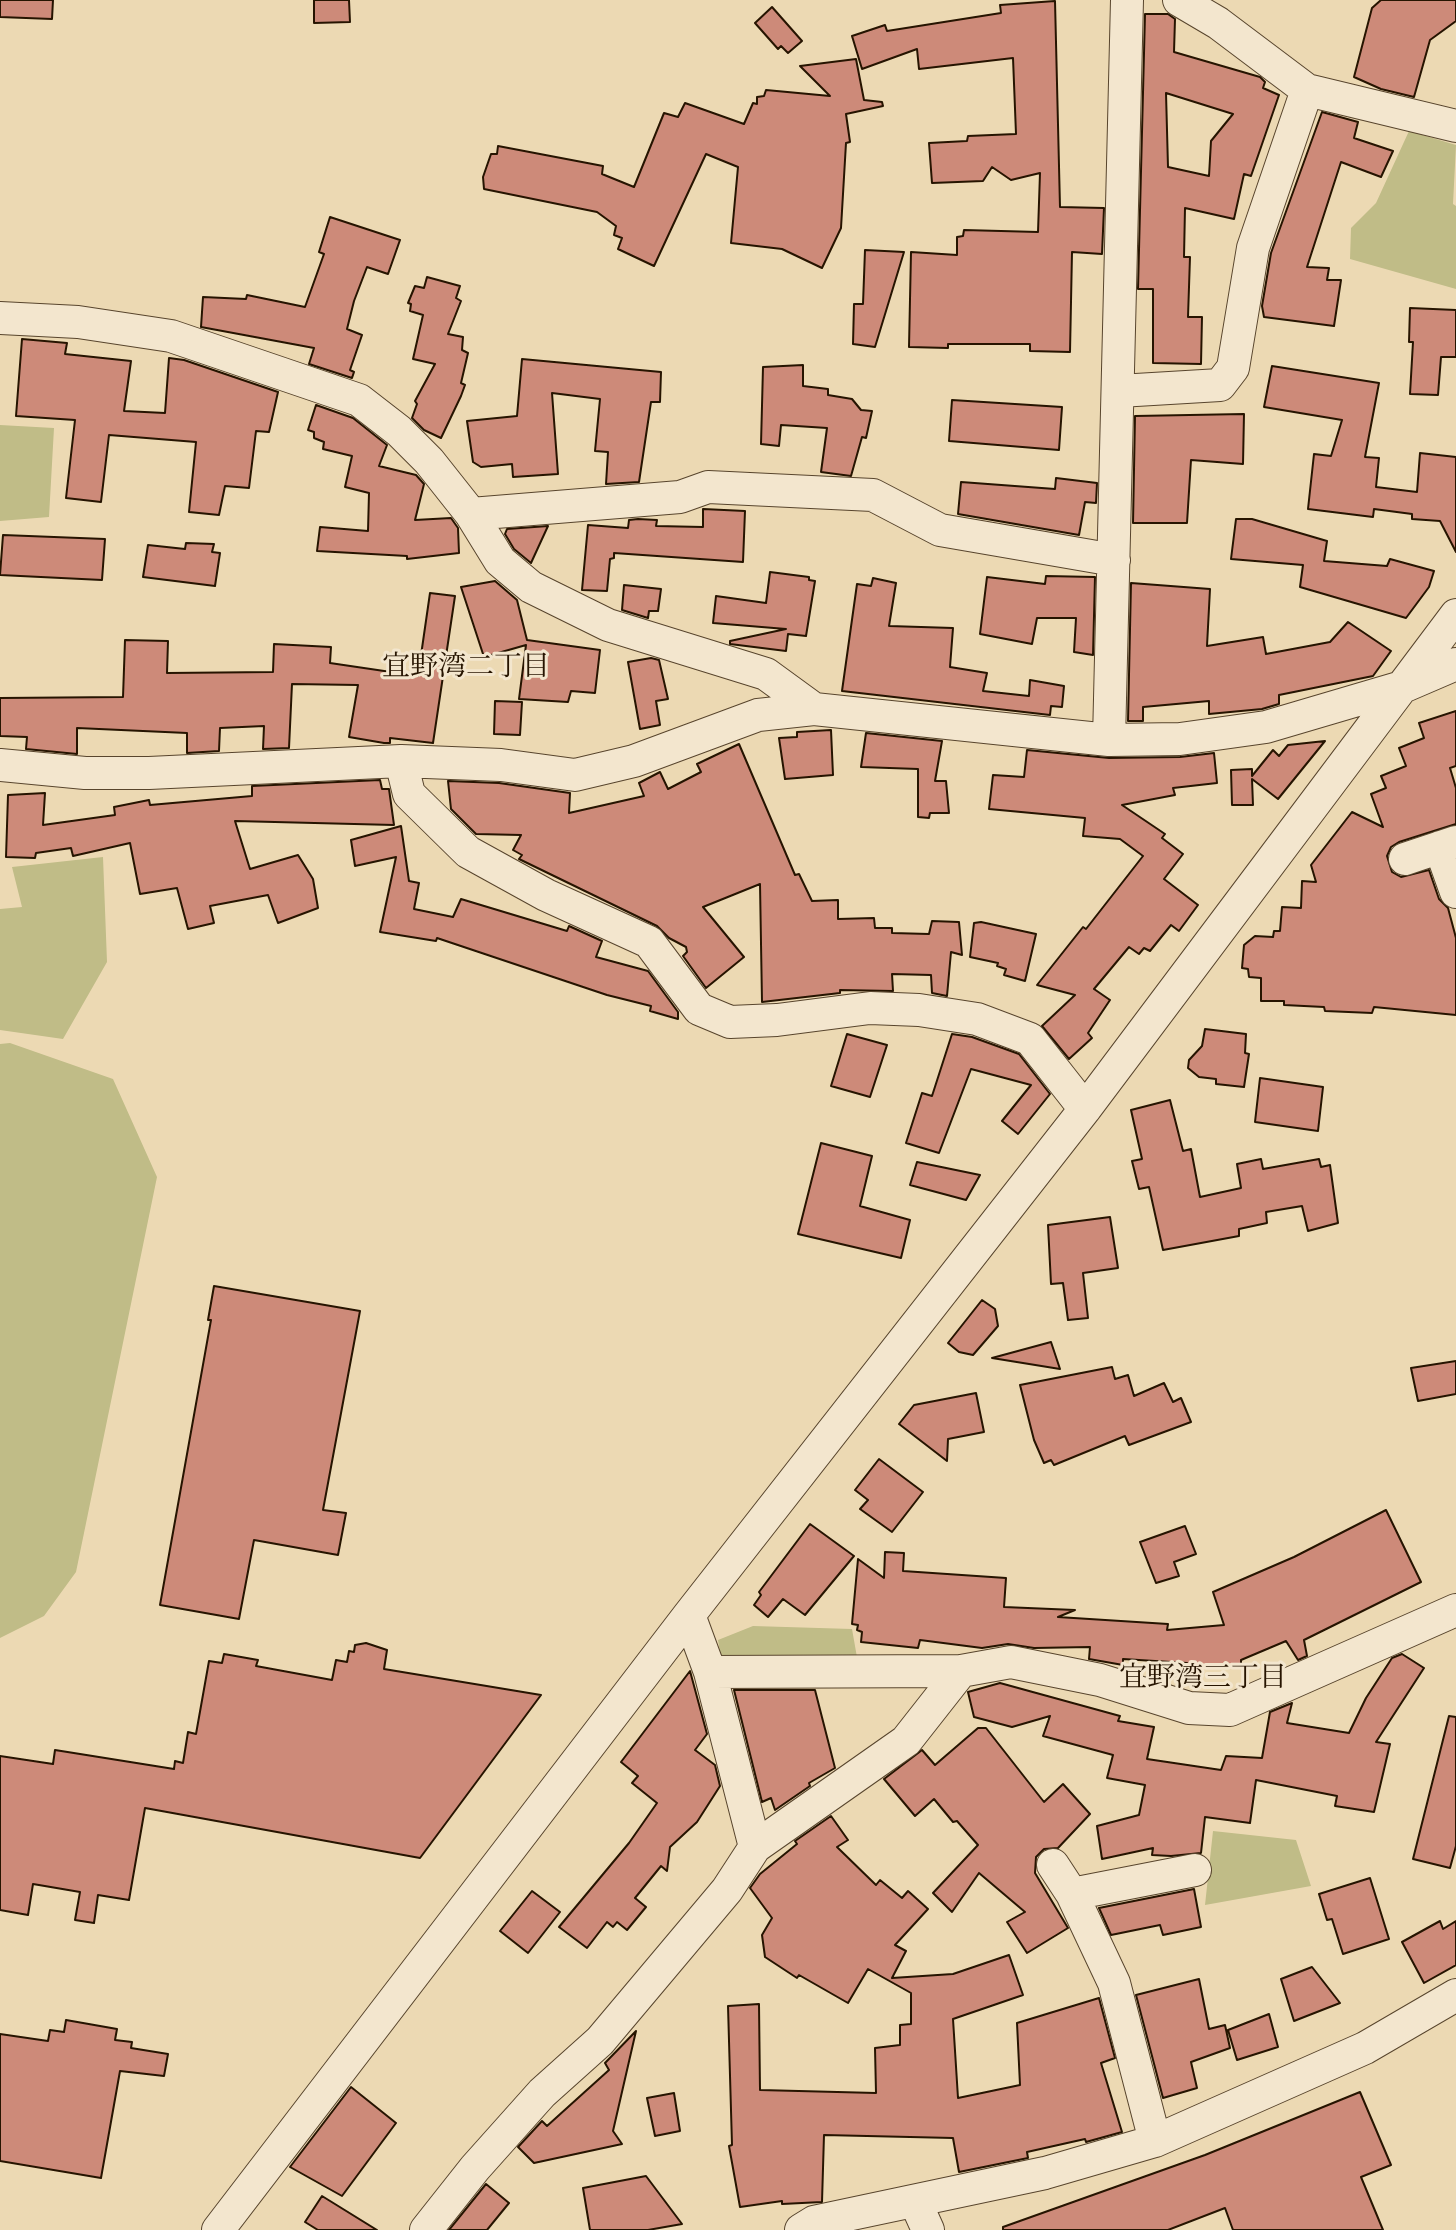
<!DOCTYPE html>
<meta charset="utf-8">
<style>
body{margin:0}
canvas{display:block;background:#ecd9b3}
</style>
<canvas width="1456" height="2230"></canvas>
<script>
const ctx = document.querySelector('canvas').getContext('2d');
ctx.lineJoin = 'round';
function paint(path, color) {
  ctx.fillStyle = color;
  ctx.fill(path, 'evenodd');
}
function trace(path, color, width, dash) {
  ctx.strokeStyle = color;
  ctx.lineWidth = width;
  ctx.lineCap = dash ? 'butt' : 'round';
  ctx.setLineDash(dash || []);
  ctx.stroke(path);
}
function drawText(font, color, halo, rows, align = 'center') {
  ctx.font = font + ' "Sorts Mill Goudy","Noto Serif JP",serif';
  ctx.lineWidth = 6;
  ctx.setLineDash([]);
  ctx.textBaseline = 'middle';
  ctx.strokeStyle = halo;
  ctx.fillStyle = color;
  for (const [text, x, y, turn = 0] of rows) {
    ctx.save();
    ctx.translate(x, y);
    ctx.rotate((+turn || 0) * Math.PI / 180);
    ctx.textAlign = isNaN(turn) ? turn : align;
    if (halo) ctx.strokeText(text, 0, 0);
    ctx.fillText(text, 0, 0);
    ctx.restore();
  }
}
const green = new Path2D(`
 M1409 131 1456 145 1453 204 1456 206V289L1350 259 1351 228 1376 203Z
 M0 425 54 428 49 517 0 521Z
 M103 857 107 962 63 1039 0 1030V909L22 907 12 867Z
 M10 1043 113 1079 157 1177 76 1572 44 1616 0 1638V1044Z
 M753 1626 852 1629 858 1663 722 1665 718 1640Z
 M1213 1831 1296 1840 1311 1886 1205 1905Z`);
const building = new Path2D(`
 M0 0H53L52 19 0 17Z
 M314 0H349L350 22 314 23Z
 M1381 0H1456V21L1430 40 1414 97 1381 89 1354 77 1372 8Z
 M1055 1 1060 207 1104 208 1102 254 1072 252 1070 352 1030 351V344H948V348L909 347 911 252 957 255V237L963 236 964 230 1038 232 1040 173 1011 180 992 167 983 181 932 183 929 143 967 141 968 136 1016 134 1013 58 919 69 917 49 862 69 852 36 885 25 887 31 1001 13 1000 5Z
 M772 7 802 41 788 53 781 46 778 49 755 23Z
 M1145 14H1168L1175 19 1174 52 1260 77 1265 82 1263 88 1279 95 1251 176 1244 174 1234 219 1185 208 1184 257H1190L1188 317H1202L1201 364 1153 363V289H1138ZM1166 93 1233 114 1211 141 1209 176 1168 167Z
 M856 59 864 100 882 102 883 106 846 114 850 142 846 143 841 228 822 268 782 249 731 243 738 167 706 154 654 266 618 249 622 238 614 235 616 226 597 212 484 189 483 177 491 154H497L498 146 603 166 602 174 634 187 664 113 678 117 685 103 744 124 753 103 757 104V97L764 96 766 90 830 96 800 66Z
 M1322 112 1358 122 1354 138 1393 151 1381 177 1341 162 1307 267 1329 268 1327 280H1341L1334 326 1264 317 1262 306 1271 253Z
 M330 217 400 240 388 274 367 267 354 301 347 329 362 335 350 370 354 372 352 378 309 364 314 348 201 327 203 297 246 299 247 295 305 307 324 254 319 252Z
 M865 250 904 252 875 347 853 344 854 304H863Z
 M427 277 460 286 456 298 461 301 448 334 463 337 462 350 468 353 461 383 465 385 461 396 441 438 424 430 412 418 417 404 415 401 435 364 413 359 423 315 410 311 411 304 408 303 415 286 424 288Z
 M1410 308 1456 310V357H1441L1438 395 1410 394 1413 342H1409Z
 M22 339 67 343 65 354 131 361 124 411 165 413 169 358 184 360 278 392 269 432 256 431 249 488 225 486 219 515 189 512 196 442 109 435 101 502 66 498 75 420 16 416Z
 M522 359 661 372 660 402H651L639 482 606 484 608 452 595 451 600 399 552 393 558 474 513 477 512 464 481 467 473 462 467 421 517 416Z
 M803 365V386L828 389V395L852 399 861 410 872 411 866 438 862 437 851 476 821 472 827 428 781 425 779 446 761 444 763 367Z
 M1272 366 1379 383 1365 457 1379 458 1376 487 1417 492 1420 453 1456 457V552L1440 521 1412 519V514L1374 509 1373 517 1308 509 1314 454 1331 456 1342 420 1264 407Z
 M952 400 1062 407 1059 450 949 441Z
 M316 405 353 418 387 445 379 466 416 475 424 484 415 520 451 518 458 528 459 553 407 559V556L317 551 320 527 368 531 369 493 345 487 352 456 323 449 324 442 314 438V432L308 430Z
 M1244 414 1243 464 1191 460 1187 523H1133L1135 416Z
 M1056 478 1097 483 1096 503 1085 502 1079 535 958 514 961 482 1055 489Z
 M703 509 745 511 743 562 614 553V558L610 559 607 591 582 590 588 525 628 528 629 520 638 519 657 520 656 526 703 527Z
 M1236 519H1252L1327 541 1324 561 1387 566 1390 559 1434 571 1429 587 1406 618 1300 587 1303 565 1231 559Z
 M548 526 531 563 514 549 505 534 507 529Z
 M3 535 105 539 102 580 0 575Z
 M186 543 214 544 212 552 220 553 215 586 143 577 148 545 185 549Z
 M770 572 809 577V580L815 581 806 636 788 634 786 651 730 644V641L786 629 713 623 716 596 766 603Z
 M1046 576 1095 577 1093 655 1074 652 1076 618H1037L1032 644 980 634 987 577 1045 584Z
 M873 578 896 583 889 626 953 628 950 667 987 673 983 691 1029 696 1030 680 1064 686 1062 707 1051 706 1050 715 842 691 857 584 871 586Z
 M495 581 517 600 527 640 600 650 595 693 571 691 568 702 519 699 526 645 484 657 461 587Z
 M1131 583 1210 589 1207 646 1263 637 1266 654 1330 642 1348 622 1391 651 1373 676 1279 695V704L1262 709 1209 714V701L1143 707V721H1128Z
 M624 585 661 589 658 611H649L648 618 622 610Z
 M430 593 455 596 433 743 390 738V743H384L349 737 358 685 292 684 289 748 263 749 264 726 220 728 219 751 187 753V733L77 728V754L26 749 27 737 0 736V698L123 697 125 640 168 641 167 673 273 672 274 644 331 647 330 663 418 676Z
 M651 658 659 660 668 699 656 701 660 725 640 729 628 662Z
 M495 701 522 702 520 735 494 734Z
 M1456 711V766L1450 768 1456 788V824L1399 842 1391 847 1387 856 1392 872 1401 877 1429 870 1439 899 1448 908 1456 938V1015L1374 1007 1372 1013 1325 1011 1324 1007 1284 1005V1001H1261V978L1249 977 1248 969 1242 968 1244 945 1255 936 1273 937 1274 931H1280L1282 907 1301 908 1302 881 1316 882 1311 865 1352 812 1383 827 1371 794 1386 788 1381 776 1406 766 1399 748 1424 738 1419 723Z
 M831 730 833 775 785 779 779 738 797 737V732Z
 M866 733 942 741 935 781H946L949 813H930L929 818 918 817V769L861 767Z
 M1325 741 1278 799 1252 779 1253 805H1232L1231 770 1252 769V776L1273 750 1279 756 1288 745Z
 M739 744 795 875 799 874 812 901 838 900V919L874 918 875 928H892V933L929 934 932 921 959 922 962 955 951 952 947 996 932 993 931 975 892 974 893 991 840 990V993L762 1002 760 884 703 907 744 957 706 988 683 956 687 952 686 947 669 938 657 926 519 859 522 855 513 850 521 835 476 834 451 809 448 781 499 783 570 793 569 813 644 796 639 783 660 772 668 789 701 772 697 764Z
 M1027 750 1109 758 1180 757 1214 753 1217 783 1173 788 1175 795 1122 805 1165 834 1162 838 1183 854 1164 879 1198 905 1179 931 1171 925 1150 951 1144 948 1139 954 1129 947 1094 989 1110 1000 1088 1033 1092 1038 1069 1059 1042 1026 1075 995 1037 985 1083 927 1086 929 1143 856 1120 839 1083 836 1085 818 989 809 993 775 1024 777Z
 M380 780 382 789H389L394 825 235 821 250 869 298 855 313 879 318 908 278 923 268 895 210 906 214 923 188 929 177 888 140 894 130 843 73 856 71 848 36 853 35 858 6 857 8 795 45 793 43 825 115 815 114 807 149 800 150 805 252 796V786Z
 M401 826 409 881 419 883 414 909 453 917 461 899 567 931 569 926 602 941 596 957 648 971 678 1012V1019L650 1011 651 1006 607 995 437 938 436 941 380 932 396 857 355 866 351 840Z
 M981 922 1036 934 1025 981 1004 975 1006 969 997 966 998 963 970 957 974 923Z
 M1205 1029 1246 1034 1245 1053 1249 1054 1244 1087 1216 1084V1079L1199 1077 1188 1068 1189 1060 1202 1046Z
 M847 1034 887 1045 870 1097 831 1086Z
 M952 1034 972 1037 1019 1054 1050 1094 1018 1134 1002 1121 1031 1085 971 1069 939 1153 906 1143 922 1093 932 1096Z
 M1260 1078 1323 1087 1318 1131 1255 1122Z
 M1170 1100 1183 1151 1191 1149 1200 1197 1241 1188 1237 1164 1261 1159 1263 1169 1319 1159 1321 1167 1330 1165 1338 1223 1308 1231 1302 1206 1266 1212 1267 1223 1239 1229V1236L1163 1250 1149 1187 1139 1189 1132 1161 1142 1159 1131 1110Z
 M821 1143 872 1156 860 1206 910 1220 901 1258 798 1234Z
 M917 1162 980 1175 966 1200 910 1185Z
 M1110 1217 1118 1268 1083 1273 1088 1318 1068 1320 1063 1283 1051 1284 1048 1225Z
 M214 1286 360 1311 323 1510 346 1513 338 1555 254 1540 239 1619 160 1605 211 1320H208Z
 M982 1300 995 1309 998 1326 973 1355 959 1352 948 1343Z
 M1051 1342 1060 1369 992 1358Z
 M1456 1361V1394L1418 1401 1411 1368Z
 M1112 1367 1115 1379 1128 1375 1134 1396 1164 1383 1173 1402 1181 1398 1191 1422 1129 1445 1125 1436 1054 1465 1051 1460 1044 1463 1034 1440 1020 1385Z
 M976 1393 984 1432 948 1439 947 1461 899 1424 914 1405Z
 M879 1459 923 1492 892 1532 860 1509 868 1500 855 1490Z
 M1386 1510 1421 1582 1304 1640 1307 1656 1298 1660 1286 1641 1241 1660V1665L1188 1669 1187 1663 1123 1659V1665L1089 1659 1090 1647 1034 1648 1008 1644 982 1648 920 1640 918 1648 861 1642 862 1632 857 1630 858 1625 852 1624 858 1559 884 1578 885 1552 904 1553 903 1571 1006 1578 1004 1607 1075 1610 1058 1617 1168 1624 1167 1630 1224 1625 1213 1592 1294 1557Z
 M810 1524 854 1556 805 1615 783 1599 768 1617 754 1605 761 1595 759 1592Z
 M1185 1526 1196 1554 1174 1562 1179 1576 1156 1583 1140 1542Z
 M366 1643 387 1650 384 1669 541 1695 420 1858 145 1808 129 1900 98 1895 94 1923 75 1920 80 1892 33 1884 28 1915 0 1910V1756L53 1764 55 1750 174 1769 175 1761 183 1763 188 1732 196 1734 209 1661 222 1663 224 1654 258 1660 256 1666 332 1680 336 1660 347 1662 349 1651 354 1652 355 1645Z
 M1402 1654 1424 1668 1376 1742 1390 1744 1374 1812 1335 1806 1337 1796 1256 1780 1250 1823 1205 1817 1201 1853 1171 1856 1152 1855 1153 1848 1102 1859 1097 1826 1139 1815 1145 1785 1107 1778 1113 1755 1043 1736 1050 1716 1012 1727 974 1717 968 1692 1000 1683 1120 1716 1118 1721 1154 1727 1147 1759 1221 1770 1226 1756 1262 1758 1270 1712 1292 1703 1287 1723 1349 1733 1366 1698 1392 1658Z
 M690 1671 707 1734 695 1750 715 1765 720 1786 697 1822 670 1847 667 1871 661 1866 635 1898 646 1907 627 1930 617 1922 613 1927 607 1922 587 1948 559 1927 629 1843 657 1803 632 1783 638 1776 621 1762Z
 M734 1690H815L835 1768 809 1783 810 1786 775 1810 771 1798 762 1802Z
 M1449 1716 1456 1717V1846L1450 1868 1413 1859Z
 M978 1728H986L1044 1802 1063 1784 1090 1814 1058 1848 1044 1849 1036 1857 1035 1873 1068 1928 1027 1953 1007 1922 1025 1912 979 1873 952 1912 933 1893 978 1845 957 1821 953 1822 934 1799 915 1816 884 1779 922 1750 935 1765Z
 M831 1816 848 1840 837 1847 876 1885 880 1880 902 1898 908 1891 928 1909 895 1945 906 1951 892 1978 953 1974 1009 1955 1023 1995 953 2019 958 2098 1020 2085 1017 2023 1099 1998 1115 2058 1101 2063 1122 2132 1086 2142 1085 2139 1027 2152 1028 2158 959 2172 953 2138 824 2135 822 2202 782 2204V2201L740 2207 729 2146 732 2145 728 2006 759 2004 760 2090 876 2093 875 2048 900 2045V2025L911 2024V1993L868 1969 848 2003 799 1975 797 1978 765 1957 762 1935 772 1918 750 1888 760 1874 797 1844 795 1841Z
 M1370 1878 1389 1939 1343 1954 1332 1919 1327 1920 1319 1894Z
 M1194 1889 1201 1927 1163 1935 1160 1925 1111 1935 1099 1908Z
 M532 1891 560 1912 528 1953 500 1931Z
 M1440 1921 1443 1929 1456 1921V1965L1424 1983 1402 1942Z
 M1312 1967 1340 2003 1294 2021 1281 1979Z
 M1199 1979 1209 2029 1225 2025 1230 2048 1191 2062 1197 2088 1163 2098 1136 1995Z
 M1269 2014 1278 2047 1237 2060 1228 2030Z
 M66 2020 117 2029 115 2040 132 2042 131 2048 168 2054 164 2076 120 2071 101 2178 0 2161V2034L48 2041 50 2030 64 2032Z
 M636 2031 613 2131 622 2144 534 2163 518 2147 542 2121 547 2126 609 2070 605 2063Z
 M351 2087 396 2123 342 2196 290 2167Z
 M1360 2092 1391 2165 1361 2177 1383 2230H1233L1225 2208 1168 2230H1003V2227L1205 2155Z
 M674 2093 680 2131 655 2136 647 2098Z
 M646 2176 682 2224 648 2230H590L583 2188Z
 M486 2184 509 2203 487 2230H449Z
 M322 2196 377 2230H318L305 2222Z`);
const minor = new Path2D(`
 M1179 0 1218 23 1307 90 1456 126
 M0 318 78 322 171 336 359 400 399 431 429 461 471 514 500 561 531 587 608 625 766 674 814 709
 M1119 391 1220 385 1233 368 1253 248 1307 90
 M471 514 680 497 708 487 873 495 940 530 1114 560
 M1109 740 1127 0
 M401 761 409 794 468 852 546 895 649 942 699 1009 730 1022 777 1020 870 1008 919 1010 977 1019 1030 1039 1085 1109
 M0 765 85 773H149L401 761 501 765 575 775 634 761 758 715 814 709 1109 740 1180 739 1266 727 1405 686 1456 664
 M1440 847 1456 892
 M1405 859 1456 842
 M710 1672 961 1671 1011 1662 1100 1680 1189 1708 1230 1710 1456 1610
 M755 1847 906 1741 961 1671
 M1053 1865 1072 1894 1114 1983 1155 2141
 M1072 1894 1195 1870
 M915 2201 928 2230
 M218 2230 689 1615 1085 1109 1456 615
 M426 2230 475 2168 542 2093 600 2041 727 1890 755 1847 710 1672 689 1615
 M801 2230 814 2222 1045 2173 1155 2141 1365 2048 1456 1995`);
const neighbourhoodNames = [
 ["宜野湾二丁目",466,670],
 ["宜野湾三丁目",1203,1681]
];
paint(green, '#c0bc87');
paint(building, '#cd8a79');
trace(building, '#261400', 2);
trace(minor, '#58452d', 34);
trace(minor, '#f3e6ce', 32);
drawText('28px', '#261400', '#f3e6ce', neighbourhoodNames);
</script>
